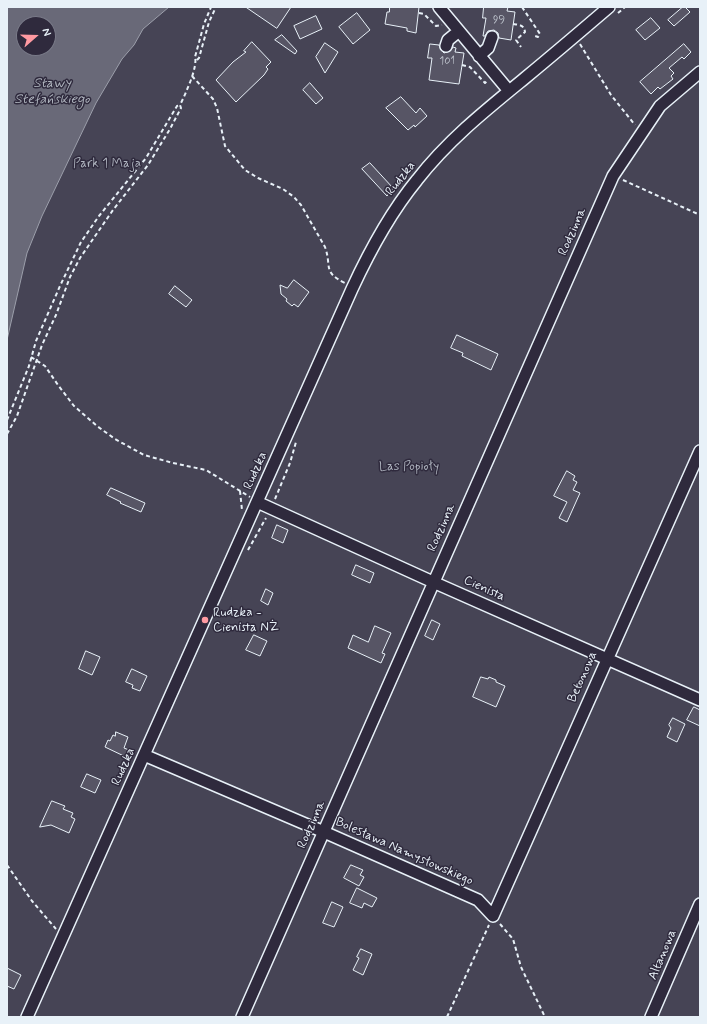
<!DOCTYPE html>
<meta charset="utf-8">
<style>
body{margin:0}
#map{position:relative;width:707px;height:1024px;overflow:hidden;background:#2f2a3d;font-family:Mynerve,sans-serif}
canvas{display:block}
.frame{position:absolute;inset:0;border:8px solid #e8f1f8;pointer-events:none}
.north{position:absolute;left:16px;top:16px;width:40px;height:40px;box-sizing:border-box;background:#2f2a3d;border:1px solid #797a88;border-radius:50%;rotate:70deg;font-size:11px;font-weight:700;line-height:16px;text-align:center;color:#e8f1f8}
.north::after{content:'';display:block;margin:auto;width:14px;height:18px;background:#ff9aa2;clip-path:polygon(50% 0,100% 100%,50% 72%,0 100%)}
</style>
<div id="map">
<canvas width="707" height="1024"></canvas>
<div class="frame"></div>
<div class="north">N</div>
</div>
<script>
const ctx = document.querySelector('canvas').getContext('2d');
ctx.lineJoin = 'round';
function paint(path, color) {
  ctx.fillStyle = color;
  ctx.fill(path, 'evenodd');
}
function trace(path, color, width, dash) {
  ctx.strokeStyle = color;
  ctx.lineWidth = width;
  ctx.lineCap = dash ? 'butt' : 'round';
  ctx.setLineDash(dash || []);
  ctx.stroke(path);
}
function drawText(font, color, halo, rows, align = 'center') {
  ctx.font = font + ' Mynerve,sans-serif';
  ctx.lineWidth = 3;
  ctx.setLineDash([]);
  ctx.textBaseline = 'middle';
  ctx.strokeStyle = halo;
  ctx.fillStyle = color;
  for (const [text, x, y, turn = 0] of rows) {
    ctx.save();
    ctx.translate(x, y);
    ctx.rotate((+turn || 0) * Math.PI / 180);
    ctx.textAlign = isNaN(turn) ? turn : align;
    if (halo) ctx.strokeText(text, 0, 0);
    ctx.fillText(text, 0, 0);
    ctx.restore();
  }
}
const green = new Path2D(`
 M7 7H700V1017H7ZM24 24H48V48H24Z`);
const water = new Path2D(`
 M7 7H169L143 29 134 45 122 59 96 103 42 216 27 253 7 340ZM24 24H48V48H24Z`);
const building = new Path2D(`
 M246 7H291L277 28Z
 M390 7H419L416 33 407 31V28L385 24 387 12H389Z
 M484 7H508L507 11 515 12 511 40 499 38 498 33 494 30 488 31 485 36H483L486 18H483Z
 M683 7H685L690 12 674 26 668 20Z
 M357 13 370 30 353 44 339 27Z
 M316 16 322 29 300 39 294 26Z
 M651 18 660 28 645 40 636 30Z
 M282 35 297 51 295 54 275 40Z
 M252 42 271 62 266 67 268 69 264 75 236 102 216 80 233 62 246 52 244 51Z
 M325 43 338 52 325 73 316 57Z
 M430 44 439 45 441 50 444 53 450 51 453 47 456 48 455 52 464 53 459 84 429 80 432 58H428Z
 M684 44 691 52 684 59 682 57 669 68 674 73 671 76 673 79 660 89 658 87 651 94 640 82Z
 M310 83 323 98 316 104 303 90Z
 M401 97 416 113 420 108 427 116 415 127 414 125 408 130 386 108Z
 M370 163 393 188 387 196 362 169Z
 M294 280 309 292 298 307 294 304 292 306 286 301 287 299 281 294 280 285 287 288Z
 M175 286 192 300 186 307 169 294Z
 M457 335 498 354 491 370 462 356 463 353 451 348Z
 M567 471 575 476 573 480 577 482 573 490 580 493 567 522 559 518 567 502 554 496Z
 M111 488 145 503 141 512 120 503 121 502 107 495Z
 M277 525 288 530 283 543 272 538Z
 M356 565 374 573 370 583 352 575Z
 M266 589 273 593 268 605 261 601Z
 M432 620 440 624 433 640 425 636Z
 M375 626 391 633 382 653 385 654 381 663 348 648 353 635 368 642Z
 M254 635 267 641 260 656 246 650Z
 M86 651 100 657 92 675 79 669Z
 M132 669 147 676 140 691 132 688 133 685 126 682Z
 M481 677 488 679 489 677 496 680V682L505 686 496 707 473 697Z
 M694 707 700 710V726L687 720Z
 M673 718 685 724 677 742 667 737 671 728 669 725Z
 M116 732 128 737 124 748 129 750 126 757 105 747 108 740 110 741 113 735 115 736Z
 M87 774 101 780 95 793 81 787Z
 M52 801 65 806 63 809 73 813 71 817 75 819 69 833 51 825 40 827Z
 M351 865 363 870 360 875 364 877 359 886 344 878Z
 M357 888 377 898 372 907 364 903 362 908 350 903Z
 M332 902 343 907 334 927 323 923Z
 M361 949 372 954 363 975 353 970 359 958 357 957Z
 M7 968 21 975 14 989 7 986Z`);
const path = new Path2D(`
 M522 7 540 34 538 37 535 36
 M419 13 424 14 436 26 442 25
 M618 13 625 7
 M513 24C520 25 524 25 525 32L516 40 521 47
 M580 44 611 95 635 125
 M197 60 199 58 209 22 216 7
 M462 65 470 67 485 83 488 80
 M192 76 213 99 217 108 225 146 245 170 258 178 283 189 294 197 301 205 325 247C332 266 322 272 345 283
 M623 180 700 215
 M31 357 45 366 58 385 74 406 97 426 115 439 144 455 173 463 206 470 250 497
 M7 420 29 366 36 341 60 286 81 242 99 216 146 158 177 106 180 105
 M7 434 17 416 42 345 56 315 70 277 80 258 113 210 148 165 170 129 181 108 180 105C185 95 198 67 195 57L204 24 211 7
 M240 491 242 510
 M275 499 290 463 296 442
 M248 550 266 518
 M7 865 32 901 56 929
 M500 924 513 939 521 967 545 1017
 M447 1017 489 925`);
const minor = new Path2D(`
 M439 7 509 91
 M446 46 448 40 459 31
 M479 56 488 48 492 37
 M257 502 433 582 700 700
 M144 755 324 832 478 900 493 916 700 451
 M27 1017 352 289C370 250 390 213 417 180 448 140 487 109 525 78 554 54 581 31 609 7
 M242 1017 613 176 660 106 700 72
 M651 1017 700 904`);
const markers = [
 [205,620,4,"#ff9aa2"]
];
const numberNames = [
 ["99",499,21],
 ["101",447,62]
];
const parkNames = [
 ["Park 1 Maja",107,164],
 ["Las Popioły",409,467]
];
const streetNames = [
 ["Rudzka",401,179,-52],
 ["Rodzinna",573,232,-66],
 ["Rudzka",256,471,-66],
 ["Rodzinna",442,528,-66],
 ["Cienista",484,589,24],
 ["Betonowa",583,677,-66],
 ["Rudzka",124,767,-66],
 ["Rodzinna",312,825,-66],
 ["Bolesława Namysłowskiego",404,852,24],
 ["Altanowa",663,955,-67]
];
const poiNames = [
 ["Rudzka -",213,613],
 ["Cienista NŻ",213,628]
];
const waterNames = [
 ["Stawy",52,84],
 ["Stefańskiego",52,100]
];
paint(green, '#464455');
paint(water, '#696978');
trace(water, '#9c9fab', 1);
paint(building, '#575565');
trace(building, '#e8f1f8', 1);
trace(minor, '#e8f1f8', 14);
trace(path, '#e8f1f8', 2, [4, 3]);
trace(minor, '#2f2a3d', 11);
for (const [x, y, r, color] of markers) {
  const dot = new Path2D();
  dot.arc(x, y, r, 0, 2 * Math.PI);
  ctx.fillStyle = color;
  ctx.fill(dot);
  trace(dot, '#2f2a3d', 1.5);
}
drawText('11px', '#c4cad3', null, numberNames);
drawText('13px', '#afb4bf', '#2f2a3d', parkNames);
drawText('13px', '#e8f1f8', '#2f2a3d', streetNames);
drawText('13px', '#e8f1f8', '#2f2a3d', poiNames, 'left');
drawText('italic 14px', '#afb4be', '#2f2a3d', waterNames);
</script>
